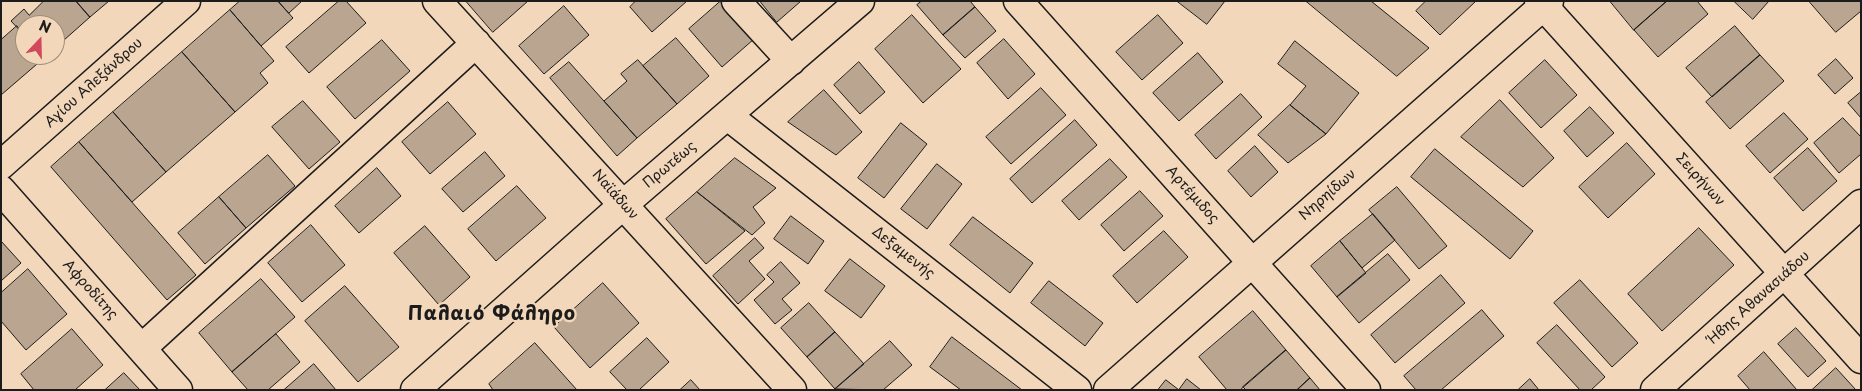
<!DOCTYPE html>
<meta charset="utf-8">
<style>
body{margin:0}
#map{position:relative;width:1862px;height:391px;overflow:hidden;background:#f3d7ba;font-family:"Playpen Sans",sans-serif}
canvas{display:block}
.frame{position:absolute;inset:0;border:2px solid #1c1c1c;pointer-events:none}
.north{position:absolute;left:15px;top:15px;width:50px;height:50px;box-sizing:border-box;background:#f3d7ba;border:1px solid #9d8c7b;border-radius:50%;rotate:21deg;font-size:14px;font-weight:700;line-height:20px;text-align:center;color:#1c1c1c}
.north::after{content:'';display:block;margin:auto;width:18px;height:22px;background:#d1495b;clip-path:polygon(50% 0,100% 100%,50% 72%,0 100%)}
</style>
<div id="map">
<canvas width="1862" height="391"></canvas>
<div class="frame"></div>
<div class="north">N</div>
</div>
<script>
const ctx = document.querySelector('canvas').getContext('2d');
ctx.lineJoin = 'round';
function paint(path, color) {
  ctx.fillStyle = color;
  ctx.fill(path, 'evenodd');
}
function trace(path, color, width, dash) {
  ctx.strokeStyle = color;
  ctx.lineWidth = width;
  ctx.lineCap = dash ? 'butt' : 'round';
  ctx.setLineDash(dash || []);
  ctx.stroke(path);
}
function drawText(font, color, halo, rows, align = 'center') {
  ctx.font = font + ' "Playpen Sans",sans-serif';
  ctx.lineWidth = 4.5;
  ctx.setLineDash([]);
  ctx.textBaseline = 'middle';
  ctx.strokeStyle = halo;
  ctx.fillStyle = color;
  for (const [text, x, y, turn = 0] of rows) {
    ctx.save();
    ctx.translate(x, y);
    ctx.rotate((+turn || 0) * Math.PI / 180);
    ctx.textAlign = isNaN(turn) ? turn : align;
    if (halo) ctx.strokeText(text, 0, 0);
    ctx.fillText(text, 0, 0);
    ctx.restore();
  }
}
const building = new Path2D(`
 M44 1H76L90 17 55 48V25H25V36L11 21 24 9 29 15Z
 M76 1H109L90 17Z
 M240 1H278L293 18 261 46 230 10Z
 M278 1H302L289 13Z
 M339 1H346L366 23 309 73 286 47Z
 M466 1H528L493 32Z
 M636 1H687L652 32 630 7Z
 M721 1 754 39 722 67 689 29Z
 M760 1H801L777 22Z
 M922 1H970L975 7 943 35 917 5Z
 M1177 1H1225L1207 24Z
 M1306 1H1371L1429 48 1397 76Z
 M1426 1H1476L1440 35 1416 11Z
 M1610 1H1667L1634 30Z
 M1667 1H1697L1708 14 1658 57 1634 30Z
 M1734 1H1769L1753 19Z
 M1809 1H1861V11L1836 32Z
 M564 6 589 35 544 74 519 46Z
 M975 7 996 31 965 58 943 35Z
 M230 10 274 61 260 73 268 83 235 112 182 52Z
 M912 15 961 69 923 103 875 49Z
 M1158 15 1183 43 1142 80 1116 52Z
 M17 26 25 36V55H41L44 58 1 95V40Z
 M1735 26 1760 55 1712 97 1686 68Z
 M676 38 709 76 677 104 643 66Z
 M1004 39 1035 74 1008 99 977 63Z
 M382 40 410 71 355 119 327 87Z
 M1295 41 1359 93 1326 134 1290 105 1306 86 1278 64Z
 M182 52 235 112 166 172 113 112Z
 M1198 53 1223 82 1179 121 1153 93Z
 M1760 55 1784 81 1730 129 1706 102Z
 M1836 59 1853 78 1835 94 1818 75Z
 M638 60 677 104 637 138 604 101 627 81 621 74Z
 M1545 60 1577 95 1541 128 1509 93Z
 M569 62 637 138 617 156 550 78Z
 M859 62 885 92 860 114 834 85Z
 M1041 88 1066 115 1011 164 986 137Z
 M824 90 862 132 836 155 788 122Z
 M1861 92V118L1848 103Z
 M1241 94 1262 117 1216 159 1195 135Z
 M1500 100 1554 158 1523 187 1461 137Z
 M303 101 340 142 309 169 272 127Z
 M448 102 476 134 430 174 402 142Z
 M1290 105 1326 134 1288 163 1258 135Z
 M1590 107 1614 133 1587 157 1564 131Z
 M113 112 166 172 132 202 79 142Z
 M1784 113 1808 139 1770 173 1746 146Z
 M1843 118 1861 137V154L1839 173 1814 143Z
 M1075 120 1097 145 1032 203 1010 179Z
 M901 123 927 144 884 198 858 178Z
 M79 142 196 275 167 300 51 167Z
 M1627 143 1655 174 1608 218 1579 187Z
 M1255 146 1278 172 1251 197 1228 171Z
 M1808 148 1837 181 1803 211 1774 178Z
 M1435 149 1533 231 1510 259 1411 177Z
 M485 152 505 176 463 212 442 189Z
 M268 155 295 186 246 228 219 197Z
 M735 158 776 188 753 207 765 223 752 235 697 192Z
 M1110 159 1127 177 1079 220 1062 201Z
 M937 164 962 184 927 229 901 209Z
 M377 168 401 196 359 233 335 206Z
 M517 186 546 218 496 261 468 229Z
 M1397 187 1447 246 1419 269 1369 210Z
 M1140 191 1163 216 1124 251 1101 225Z
 M697 192 745 231 706 264 666 219Z
 M219 197 246 228 205 264 178 233Z
 M1373 214 1395 240 1362 268 1340 241Z
 M791 216 824 241 808 264 774 239Z
 M973 217 1033 263 1010 293 950 245Z
 M311 225 345 265 302 302 268 263Z
 M425 226 470 277 439 305 394 253Z
 M1699 228 1734 265 1662 331 1628 294Z
 M1164 231 1188 257 1137 303 1113 276Z
 M755 238 764 248 749 261 765 279 738 304 713 276Z
 M1 241 21 263 1 281Z
 M1340 241 1366 273 1337 297 1311 266Z
 M1388 254 1410 280 1359 323 1337 297Z
 M850 259 885 286 861 318 825 291Z
 M781 262 800 283 782 299 792 310 775 324 754 300 774 282 767 275Z
 M28 269 67 314 26 350 1 321V293Z
 M1441 275 1465 303 1395 363 1371 335Z
 M261 279 295 317 232 372 199 333Z
 M1580 280 1638 343 1612 367 1554 303Z
 M1049 281 1103 323 1085 346 1031 303Z
 M603 283 639 323 590 368 554 327Z
 M345 286 399 347 358 382 305 321Z
 M809 303 835 332 807 357 781 328Z
 M1482 310 1504 336 1441 390H1416L1404 376Z
 M1253 311 1286 350 1240 390H1227L1199 357Z
 M1557 325 1605 377 1591 390H1580L1537 343Z
 M1796 328 1826 361 1808 377 1778 344Z
 M72 329 103 365 75 390H34L21 374Z
 M835 332 864 364 835 389 807 357Z
 M276 334 300 362 268 390H248L232 372Z
 M952 337 1022 390H961L930 367Z
 M647 338 669 362 639 390H627L610 372Z
 M890 341 912 365 883 390 835 389Z
 M535 343 577 390H493L489 384Z
 M1286 350 1310 378 1297 390H1246L1243 387Z
 M1764 352 1797 390H1750L1738 376Z
 M314 364 336 390H284Z
 M1836 368 1856 390H1812Z
 M124 373 140 390H105Z
 M1310 378 1320 390H1297Z
 M1187 379 1201 390H1179Z
 M1530 379 1539 390H1518Z
 M691 380 700 390H680Z
 M1166 380 1179 390H1158Z`);
const minor = new Path2D(`
 M437 1 792 390
 M736 1 791 61
 M1018 1 1366 390
 M1539 1 1861 359
 M728 116 1077 390
 M1 165 186 1
 M1 190 178 390
 M142 348 476 43
 M415 390 632 197 860 1
 M1108 390 1549 1
 M1655 390 1861 204`);
const streetNames = [
 ["Αγίου Αλεξάνδρου",94,83,-42],
 ["Πρωτέως",670,165,-40],
 ["Σειρήνων",1700,180,48],
 ["Ναϊάδων",615,195,48],
 ["Αρτέμιδος",1192,195,48],
 ["Νηρηίδων",1328,195,-41],
 ["Δεξαμενής",903,253,38],
 ["Αφροδίτης",90,290,48],
 ["Ήβης Αθανασιάδου",1759,298,-42]
];
const districtNames = [
 ["Παλαιό Φάληρο",492,315]
];
paint(building, '#baa690');
trace(building, '#1c1c1c', 1);
trace(minor, '#1c1c1c', 31);
trace(minor, '#f3d7ba', 28);
drawText('14px', '#1c1c1c', '#f3d7ba', streetNames);
ctx.letterSpacing = '1px';
drawText('bold 19px', '#1c1c1c', '#f3d7ba', districtNames);
ctx.letterSpacing = '0px';
</script>
